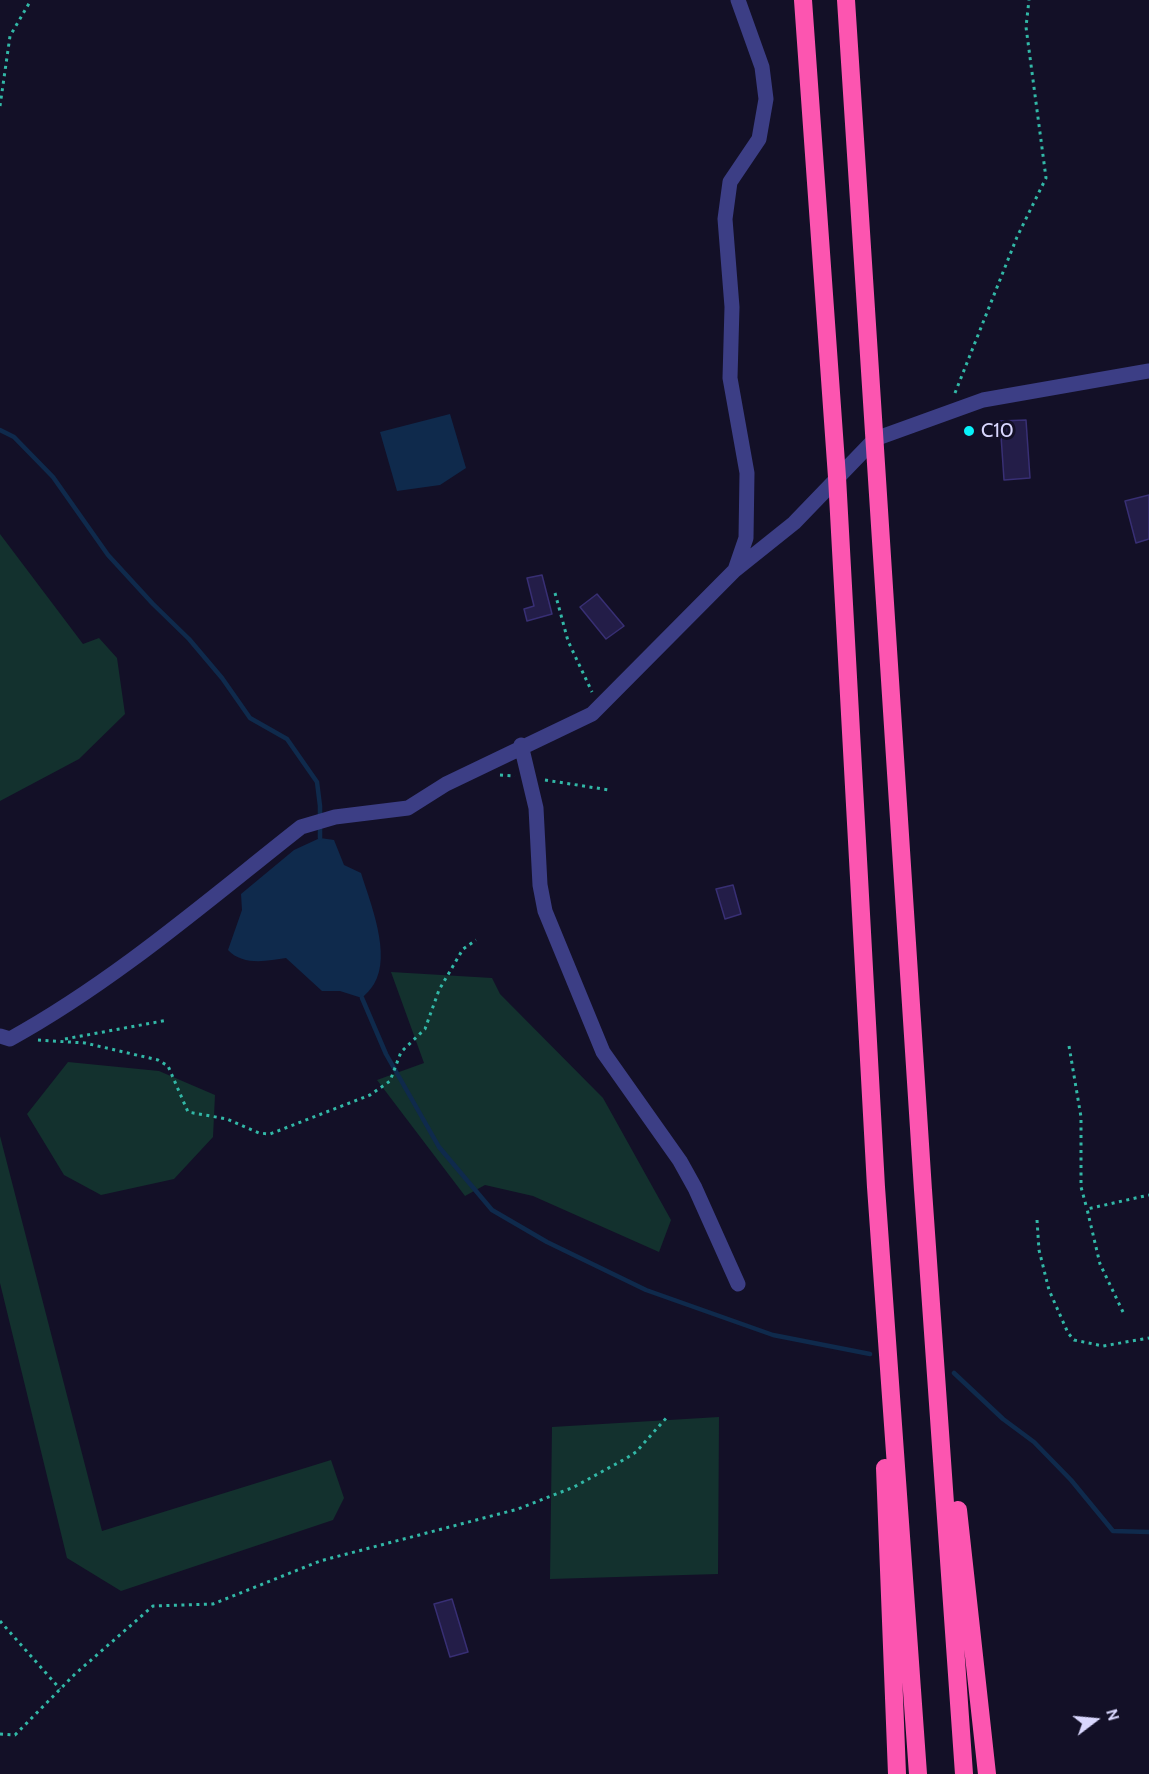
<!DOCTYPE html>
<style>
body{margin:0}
#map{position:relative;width:1149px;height:1774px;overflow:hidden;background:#131027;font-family:Cabin,sans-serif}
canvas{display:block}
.north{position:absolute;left:1065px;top:1690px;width:60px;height:60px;-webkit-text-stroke:4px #131027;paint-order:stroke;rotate:74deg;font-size:16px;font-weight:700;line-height:24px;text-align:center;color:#d9d7fe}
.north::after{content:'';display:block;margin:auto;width:21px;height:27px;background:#d9d7fe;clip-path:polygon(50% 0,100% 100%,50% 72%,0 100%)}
</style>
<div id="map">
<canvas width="1149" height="1774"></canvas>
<div class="north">N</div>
</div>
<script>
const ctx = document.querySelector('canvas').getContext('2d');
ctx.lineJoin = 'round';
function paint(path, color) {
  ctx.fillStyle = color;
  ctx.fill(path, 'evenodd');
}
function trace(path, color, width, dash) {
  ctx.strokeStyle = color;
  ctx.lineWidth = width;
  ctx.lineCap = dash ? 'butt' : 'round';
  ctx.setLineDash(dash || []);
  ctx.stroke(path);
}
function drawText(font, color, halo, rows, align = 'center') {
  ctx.font = font + ' Cabin,sans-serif';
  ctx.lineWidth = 6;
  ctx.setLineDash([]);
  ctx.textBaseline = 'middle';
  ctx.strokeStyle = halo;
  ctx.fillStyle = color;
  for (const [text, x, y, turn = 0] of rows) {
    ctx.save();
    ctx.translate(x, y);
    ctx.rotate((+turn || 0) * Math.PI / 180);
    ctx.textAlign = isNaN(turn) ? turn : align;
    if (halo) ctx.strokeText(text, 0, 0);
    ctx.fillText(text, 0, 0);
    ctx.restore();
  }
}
const green = new Path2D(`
 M0 534 83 644 99 638 117 658 125 714 79 759 0 801Z
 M391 972 492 978 500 994 603 1098 671 1220 659 1252 533 1196 485 1185 465 1196 377 1080 424 1063Z
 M68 1062 159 1071 215 1095 213 1137 174 1179 101 1195 64 1175 27 1114Z
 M0 1136 102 1531 331 1460 344 1498 333 1520 121 1591 67 1558 0 1283Z
 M719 1417 718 1574 550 1579 552 1427Z`);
const water = new Path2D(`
 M450 414 466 468 440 485 397 491 380 432Z
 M320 838 334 840 344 865 361 873C370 902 392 955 374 984 371 989 366 994 362 998L340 991H322L286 958C267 961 243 966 228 950L242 910 241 894 294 850Z`);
const stream = new Path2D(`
 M0 430 14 437 53 477 108 555 153 604 189 639 222 678 250 718 287 739 317 782 320 806V838
 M362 998 386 1054 439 1147 492 1210 547 1242 646 1290 773 1335 870 1354
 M954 1373 1003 1419 1034 1442 1071 1480 1113 1531 1149 1532`);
const building = new Path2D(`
 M1026 420 1030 478 1004 480 1000 421Z
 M1149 495V539L1136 543 1125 501Z
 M542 575 552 614 527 621 524 609 534 606 527 578Z
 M597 594 624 626 606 639 580 607Z
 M733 885 741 914 725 919 716 889Z
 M452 1599 468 1652 450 1657 434 1604Z`);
const path = new Path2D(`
 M0 106 10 36 31 0
 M955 393 1017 237 1046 178 1026 27 1029 0
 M555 593 568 641 592 692
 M500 775 515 776
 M545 780 609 790
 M65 1039 168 1020
 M38 1040 85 1043 158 1060 168 1066 188 1112 227 1119 259 1133 270 1134 370 1095 390 1081 401 1052 425 1029 439 990 463 949 476 940
 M1069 1046 1081 1117V1187L1087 1209
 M1037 1220 1039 1250 1049 1290 1068 1333 1074 1340 1103 1346 1149 1338
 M1123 1312 1100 1264 1087 1209 1149 1195
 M0 1621 60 1689
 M0 1734 15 1735 75 1674 153 1606 213 1604 320 1561 518 1509 574 1487 625 1459 636 1452 668 1416`);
const minor = new Path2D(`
 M735 570 746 538 747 473 730 378 732 307 725 219 730 182 759 139 766 99 762 67 738 0
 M521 745 536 808 540 885 545 911 603 1052 680 1161 695 1188 738 1284
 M0 1036 10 1039C115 981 207 901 301 827L335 817 408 808 446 784 592 714 734 571 794 523 875 439 983 400 1149 371`);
const highway = new Path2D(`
 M803 0 837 477 876 1187 918 1774
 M846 0 923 1190 964 1774
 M885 1468 897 1774
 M958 1510 987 1774`);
const markers = [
 [969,431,6,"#07f2fa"]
];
const poiNames = [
 ["C10",981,431]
];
paint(green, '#13312e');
paint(water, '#0f2a4c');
trace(stream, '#0f2a4c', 4.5);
paint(building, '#231d48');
trace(building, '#382f74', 1.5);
trace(path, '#32b8a7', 3, [3, 4.5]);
trace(minor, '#3c3e85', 15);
trace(highway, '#fc55b0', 18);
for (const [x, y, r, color] of markers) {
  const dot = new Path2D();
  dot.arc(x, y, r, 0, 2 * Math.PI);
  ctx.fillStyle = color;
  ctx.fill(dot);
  trace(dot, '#131027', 2);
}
drawText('20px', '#d9d7fe', '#131027', poiNames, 'left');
</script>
